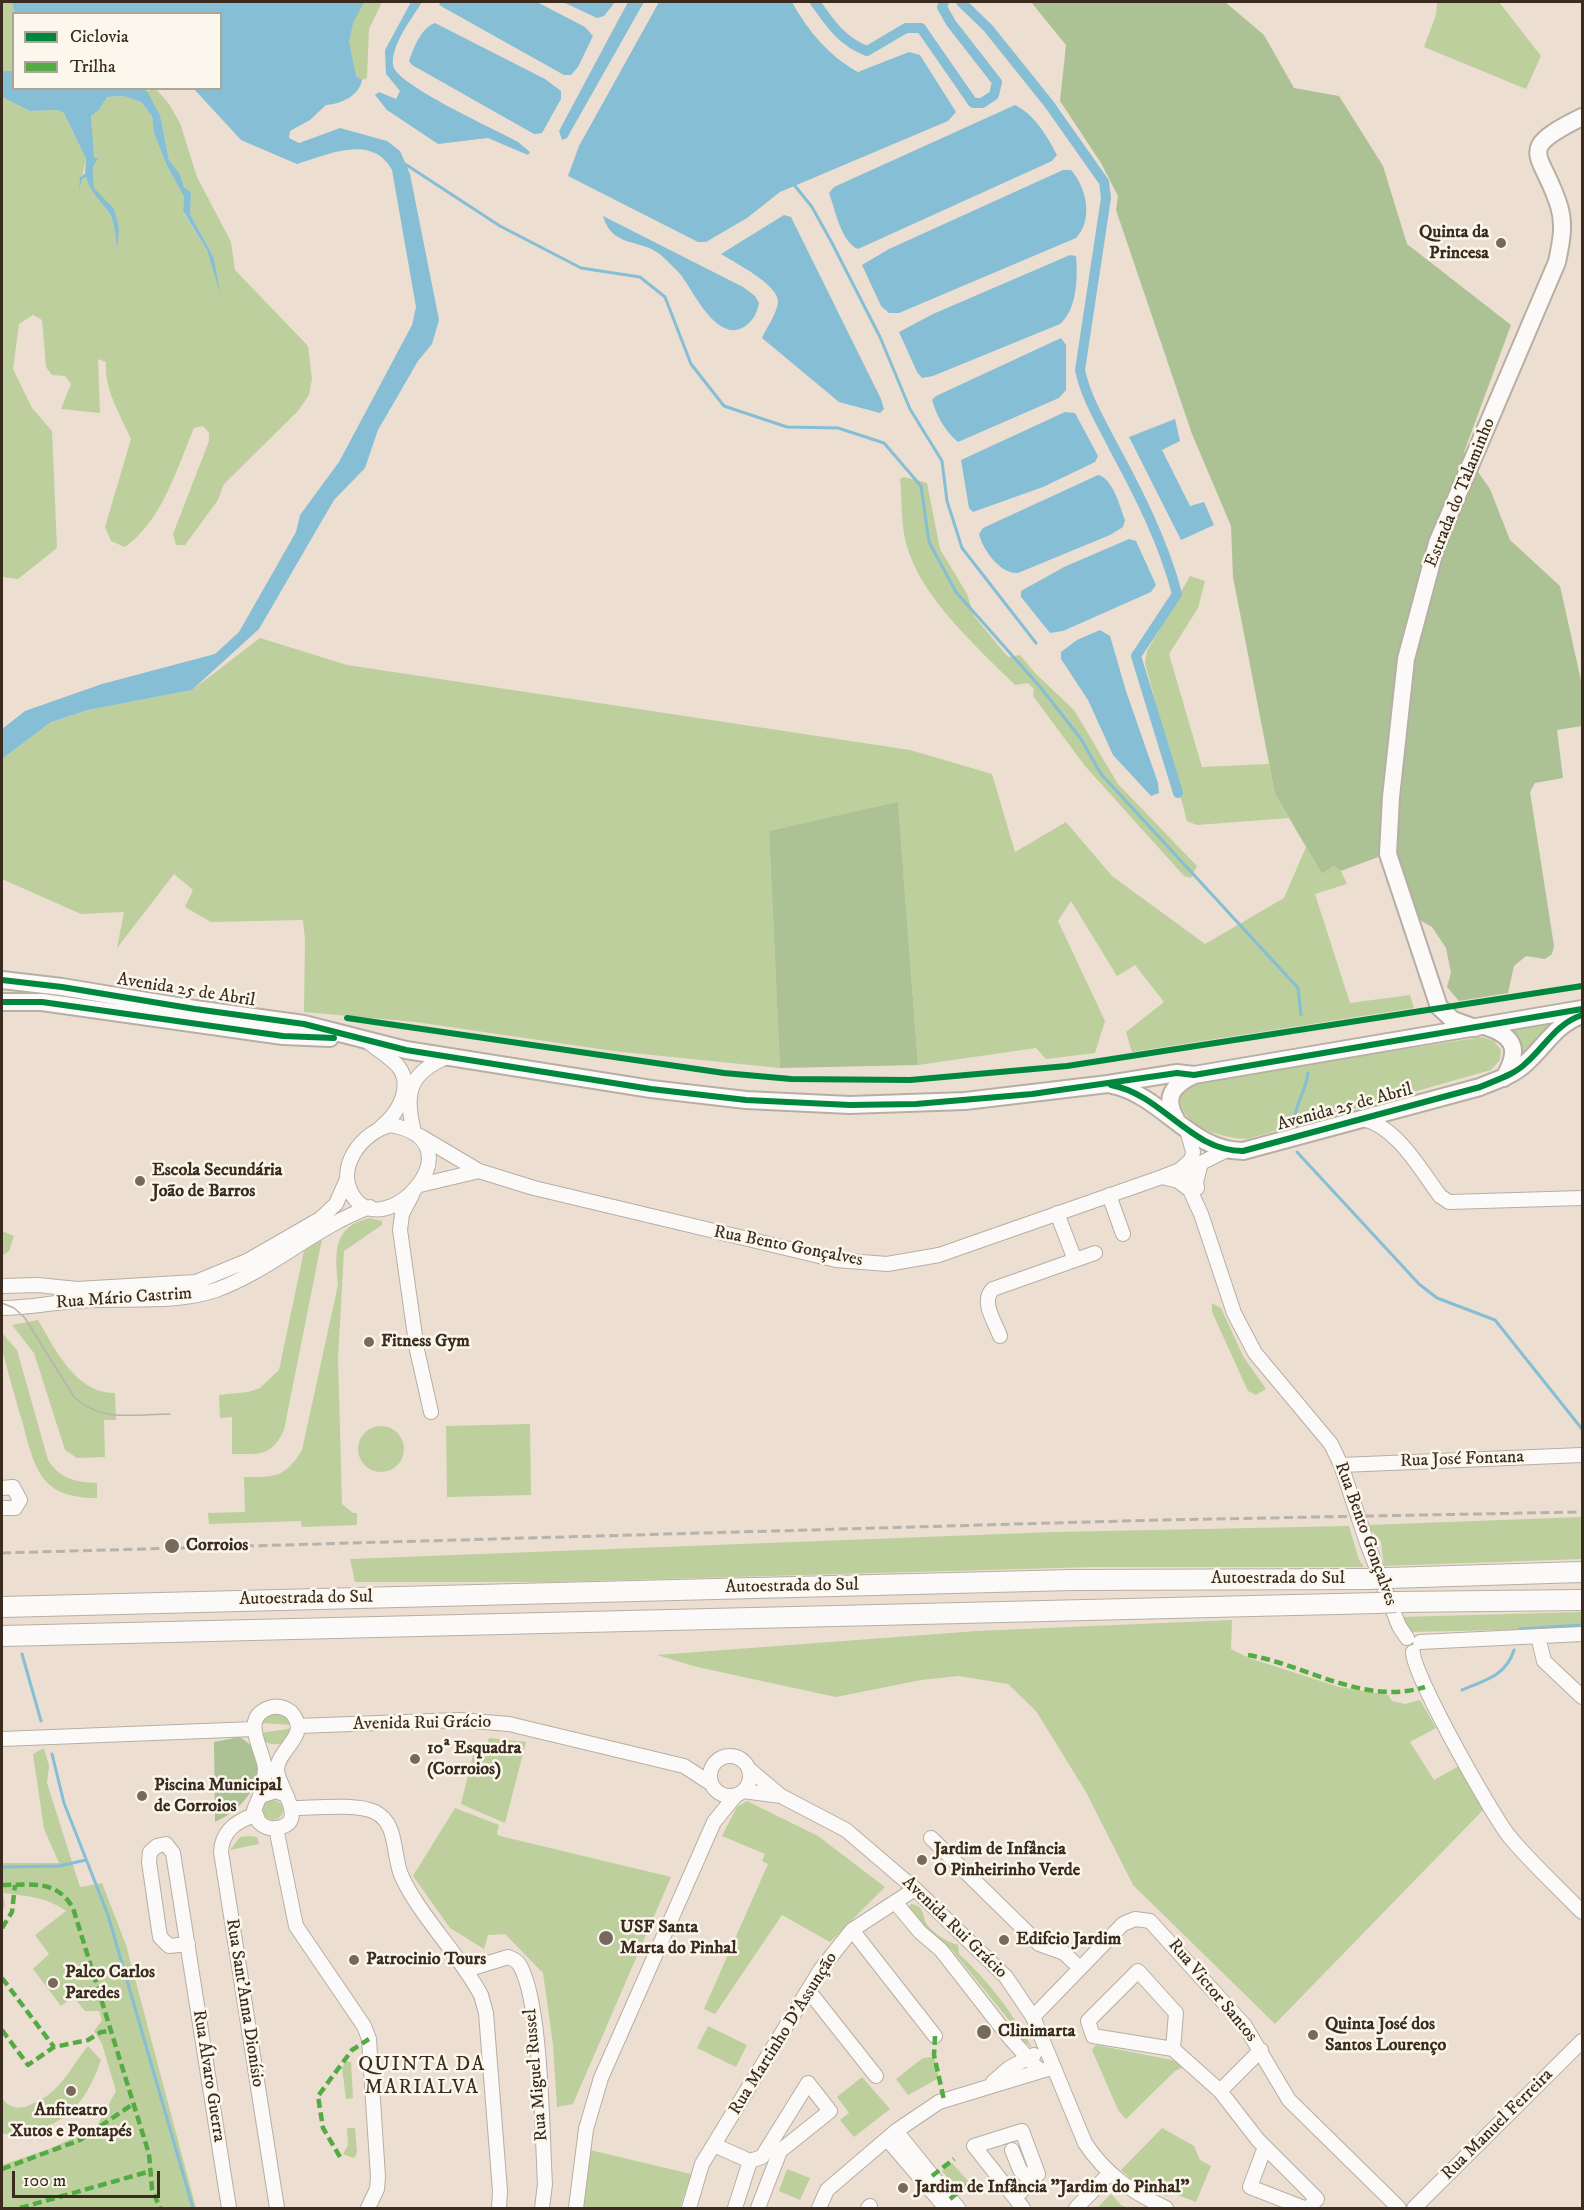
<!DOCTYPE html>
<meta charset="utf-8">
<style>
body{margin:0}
#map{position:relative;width:1584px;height:2210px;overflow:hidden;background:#ecdfd2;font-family:"IM FELL DW Pica",serif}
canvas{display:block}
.frame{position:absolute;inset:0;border:3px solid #3b2a1e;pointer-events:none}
.legend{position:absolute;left:12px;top:12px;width:210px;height:78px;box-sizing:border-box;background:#fbf7ec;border:2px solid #aea59a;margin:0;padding:8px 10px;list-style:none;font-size:18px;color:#3b2a1e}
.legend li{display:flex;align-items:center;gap:12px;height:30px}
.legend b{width:30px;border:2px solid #aea59a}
.scale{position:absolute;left:12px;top:2171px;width:148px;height:27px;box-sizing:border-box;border:3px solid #3b2a1e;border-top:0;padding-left:8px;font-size:18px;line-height:21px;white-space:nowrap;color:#3b2a1e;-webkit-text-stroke:4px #fbf7ec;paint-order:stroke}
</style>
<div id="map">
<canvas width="1584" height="2210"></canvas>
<div class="frame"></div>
<ul class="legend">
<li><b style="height:8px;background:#00873e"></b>Ciclovia</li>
<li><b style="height:8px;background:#55ab43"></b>Trilha</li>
</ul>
<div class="scale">100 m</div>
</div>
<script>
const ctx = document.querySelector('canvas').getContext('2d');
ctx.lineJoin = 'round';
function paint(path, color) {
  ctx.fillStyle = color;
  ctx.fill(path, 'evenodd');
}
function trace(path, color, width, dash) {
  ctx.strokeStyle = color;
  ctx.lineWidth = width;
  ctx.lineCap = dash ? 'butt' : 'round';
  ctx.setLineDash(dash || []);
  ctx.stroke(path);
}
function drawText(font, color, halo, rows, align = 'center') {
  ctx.font = font + ' "IM FELL DW Pica",serif';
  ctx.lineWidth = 5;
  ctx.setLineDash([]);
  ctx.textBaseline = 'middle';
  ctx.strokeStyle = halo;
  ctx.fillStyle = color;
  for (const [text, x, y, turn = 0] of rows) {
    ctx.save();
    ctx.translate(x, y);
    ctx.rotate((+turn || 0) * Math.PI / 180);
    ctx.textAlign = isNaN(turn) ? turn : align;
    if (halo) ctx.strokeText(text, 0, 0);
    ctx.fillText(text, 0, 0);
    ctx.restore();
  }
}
const green = new Path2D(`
 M2 2H48V13L14 14 13 71H2Z
 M278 2H382L369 29 367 78 362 80 356 76Z
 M1437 2H1499L1541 56 1526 89 1424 47 1436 15Z
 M134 89H147V91L156 89 169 104 180 123 197 177 231 242 235 270 308 346 312 379 309 395 298 411 224 484 218 500 185 545H176L173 534 209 441V433L203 426 194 428C177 468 162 521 125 547L111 541 105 527 131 439C120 414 104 389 106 362L98 359 100 413 61 409 71 384 65 376 52 375 46 367 42 320 33 315 19 324 13 369 32 408 52 431 57 548 18 579 2 577V97L30 111 57 110 64 113 86 159 80 186 82 179 86 177C95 194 109 209 115 227 117 234 116 243 117 251 120 212 114 216 94 188L91 116 99 110 107 97 124 96 141 102 152 116 154 133 166 164 184 197 183 212 207 250 218 285 214 258 190 214 191 192 184 187 180 174 169 160 160 115 147 92Z
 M904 477 927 483 940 549 967 594 974 616 1008 657 1020 655 1036 674 1074 710 1118 784 1197 866 1191 878 1184 876 1085 766 1033 696 1034 689 1028 683 1015 685C977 647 920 597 906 543 901 523 902 500 900 479Z
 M1190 576 1205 581 1198 608 1169 654 1202 767 1269 764 1275 794 1289 818 1197 825 1187 821 1145 663 1147 651Z
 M260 638 347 665 910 750 992 774 1015 852 1066 822 1112 876 1205 944 1284 898 1306 847 1322 874 1334 866 1341 871 1347 884 1315 894 1350 1003 1410 995 1414 1008 1132 1052 1126 1032 1164 1002 1135 965 1117 976 1071 901 1058 921 1105 1021 1095 1053 1046 1059 1036 1048 918 1065 898 803 769 831 780 1068 613 1051 416 1022 304 1012 305 940 303 920 211 922 185 907 193 890 174 874 117 948 124 912 81 914 2 879V759L51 722 88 710 192 690Z
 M1562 1018 1523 1062 1504 1028Z
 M1482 1037 1494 1041 1501 1050 1500 1060 1491 1070 1247 1139C1222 1138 1174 1126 1181 1092L1192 1083Z
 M369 1218 382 1221V1225L344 1251 338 1358 342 1504 353 1513H357V1525L302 1527 301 1521 209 1524 208 1513 245 1512 244 1477C275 1477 285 1478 302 1450L338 1285C335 1254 332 1227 369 1218Z
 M2 1231 14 1236 9 1251 2 1256Z
 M322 1239 284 1430C271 1457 260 1454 232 1454V1417L220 1418 219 1395 248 1392 260 1388 279 1370 304 1251Z
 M1212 1303 1221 1308 1243 1356 1266 1389 1256 1395 1248 1391 1212 1312Z
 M38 1320C55 1349 76 1394 115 1393L116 1420H104L105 1457 77 1458 65 1450 34 1353 12 1325Z
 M2 1333 17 1350 48 1460C60 1479 75 1482 97 1483V1498C39 1498 35 1468 22 1421 15 1397 8 1373 2 1349Z
 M530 1424 531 1495 447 1497 446 1426Z
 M358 1449a23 23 0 1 1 46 0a23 23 0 1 1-46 0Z
 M1582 1517V1559L1384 1566 1381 1542 1367 1525Z
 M1349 1526 1359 1560 1364 1567H1093L553 1582H355L350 1559 1055 1532Z
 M1582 1612V1628L1411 1632 1400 1617Z
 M1232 1620 1231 1649 1249 1658 1339 1687 1388 1695 1392 1701 1405 1704 1420 1700 1436 1728 1410 1742 1434 1780 1459 1766 1484 1809 1275 2024 1133 1885 1086 1792 1036 1711 1008 1684 958 1676 921 1680 836 1697 697 1667 657 1655 977 1631Z
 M273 1712 286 1714 292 1725 260 1723 263 1717Z
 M293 1728 283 1743C273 1746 262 1744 260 1733Z
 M489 1738 526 1742 505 1823 461 1804 476 1743H487Z
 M44 1748 49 1766 47 1783 80 1887 102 1883 126 1945 196 2208H2V2165L52 2148 97 2126 116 2091 102 2044 94 2031 102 2020 99 2011H85L73 1997 61 2006 33 1969 49 1954 35 1935 66 1911C47 1897 26 1896 3 1893L5 1905 2 1913V1863H59L44 1829 33 1754Z
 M263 1810a10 10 0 1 1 20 0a10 10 0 1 1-20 0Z
 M747 1801 818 1836 885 1887 830 1942 782 1915 715 2014 704 2009 768 1864 762 1861 765 1854 722 1836 737 1807Z
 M455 1808 499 1825 497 1834 500 1836 671 1877 573 2104 557 2107 553 2045 543 1973 505 1934 488 1935 484 1949 450 1928 413 1876Z
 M248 1836 257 1837 259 1844 230 1850 240 1837Z
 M911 1904C926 1906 921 1916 928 1926 936 1935 947 1942 958 1945L959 1954C990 1982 1011 2012 1032 2047L1015 2036 1017 2030 952 1950 906 1911Z
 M708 2026 747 2045 736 2067 697 2048Z
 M1096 2045 1177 2061 1185 2066 1175 2071 1126 2119 1118 2110 1092 2050Z
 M88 2046 101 2060C83 2112 58 2132 2 2134V2098C9 2108 18 2110 30 2105 61 2093 69 2069 88 2046Z
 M934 2057 939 2078 908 2095 896 2079 923 2058Z
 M346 2061 351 2062 353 2098 346 2099 342 2068Z
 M862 2077 890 2109 854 2137 840 2120 849 2113 837 2097Z
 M347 2128H355L357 2153 354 2158 343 2154 348 2145Z
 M1162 2128 1194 2146 1200 2160 1211 2166 1196 2202 1170 2192 1167 2196 1140 2187 1121 2170Z
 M590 2150 691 2174 680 2208H582Z
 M952 2163 968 2181 958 2190 942 2171Z
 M787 2169 810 2178 800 2200 779 2191Z
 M1111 2194 1121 2205 1128 2208H1097Z`);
const forest = new Path2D(`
 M1031 2H1225L1264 35 1294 88 1339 96 1383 166 1407 244 1511 325 1464 452 1490 489 1510 540 1560 586 1582 685V726L1557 730 1563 778 1535 783 1530 792 1554 946 1552 954 1545 959 1526 956 1514 966 1508 993 1459 1001 1447 987 1451 973 1446 948 1432 927 1416 918 1381 856 1341 871 1334 866 1322 874 1275 794 1233 577 1231 526 1192 434 1116 210 1118 196 1101 163 1060 101 1066 45Z
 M898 802 918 1065 780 1068 769 831Z
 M240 1737C281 1763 248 1808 215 1822L214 1742Z`);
const water = new Path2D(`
 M12 2H364L353 23 349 42 356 76 362 80C359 96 341 104 326 105L310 120 290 131 289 138 299 143 340 128 387 141 400 151 410 174 439 320 432 344 418 361 378 430 365 468 334 500 259 629 192 690 88 710 51 722 2 759V729L25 711 102 684 215 654 239 632 296 532 300 515 339 462 412 325 416 307 392 170C372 133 327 155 297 164L241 140 194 89 220 88V14L15 13Z
 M411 2H422C412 19 391 44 393 65 394 84 497 130 518 142L530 152 528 155 488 138 438 144 387 110 375 95 379 92 396 99 400 91 386 74 385 50Z
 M441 2H537L585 27 593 36 578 67 571 75H564L439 5Z
 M563 2H615L604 16 597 18Z
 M628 2H644L567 138 562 140 559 131Z
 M659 2H792C808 31 829 56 858 72L909 52 920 55 956 112 948 121 780 192 747 218 706 242H698L568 176 579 146Z
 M435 23 545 79 561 91V99L542 133 534 134 412 65 409 61C414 47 421 28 435 23Z
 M2 71H13L14 88H134L147 91 160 115 169 160 180 174 184 187 191 192 190 214 214 258 220 293 207 250 183 211 184 197 166 164 154 133 152 116 141 102 124 96 107 97 99 110 91 116 94 158H98L93 166 94 188 114 209 119 228 117 253C116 238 116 222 107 210 98 198 91 192 86 177L82 179 79 191 80 178 85 173 86 159 64 113 57 110 30 111 2 97Z
 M1015 105C1035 115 1047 136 1057 155L1052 161 858 249C841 242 835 209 829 193L834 187Z
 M1063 170H1071C1086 187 1094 219 1076 238L899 313H889L881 306 862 265 889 249Z
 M784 215 791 217 881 399 884 409 880 413 839 402 762 338C767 327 776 315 778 303 780 285 735 263 721 254Z
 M603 216 743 287 755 296 759 303C757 314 752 323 742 328 716 341 693 291 681 275 675 268 667 261 661 255 638 237 613 249 603 216Z
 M1070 255 1076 256C1078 277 1077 310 1060 324L933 376 922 378 917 372 899 332 933 314Z
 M1061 338 1066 345V390L1059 398 958 442C945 431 937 417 932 400L936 396Z
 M1065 412 1075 413 1098 456 1095 462 1043 487 973 512 969 508 961 460Z
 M1175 419 1180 441 1162 450 1190 506 1204 502 1214 525 1181 540 1129 437Z
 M1098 475C1113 478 1120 507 1125 520L1123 527 1110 535 1018 573C1000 574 983 550 979 534L983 528Z
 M1129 539 1136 541 1156 585 1151 592 1063 631 1050 633 1021 597V591L1064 567Z
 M1100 630 1110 636 1126 691 1158 783 1159 793 1151 796 1113 755 1088 700 1061 659V652L1077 640Z`);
const stream = new Path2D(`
 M405 164 500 226 581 268 640 277 665 297 691 364 724 406 787 427 838 428 884 443 921 486 929 542 956 592 1041 688 1081 739 1101 774 1298 988 1301 1015
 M795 186 812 207 832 243 880 337 910 409 942 461 947 501 962 548 1036 643
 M1294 1120C1296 1103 1306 1090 1308 1073
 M1297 1152 1419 1284 1437 1298 1495 1320 1582 1429
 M1519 1632 1520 1629 1582 1625
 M22 1654 41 1721
 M1462 1690C1485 1680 1506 1676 1514 1650
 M52 1754 64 1803 108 1915 193 2208
 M2 1867 59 1866 86 1860`);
const canal = new Path2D(`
 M815 2C830 23 842 42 867 51L906 28H921L973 103H982L994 95 997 82 951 23 942 7 944 2
 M961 2 988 28 1049 104 1104 182 1106 198 1080 370C1086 398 1100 420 1113 446 1138 492 1164 543 1177 594L1136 656 1178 793`);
const minor = new Path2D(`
 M366 1040C376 1049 389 1056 398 1066 414 1086 398 1114 381 1127
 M1363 1119C1397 1127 1420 1169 1440 1196L1449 1202 1582 1198
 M391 1125C482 1142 384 1246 353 1196 335 1167 362 1132 391 1125Z
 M1187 1130 1193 1152 1188 1177 1190 1190 1201 1214 1234 1313 1255 1353 1331 1444 1341 1465 1367 1543 1399 1626 1407 1638
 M414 1132C404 1093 409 1073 447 1057
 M420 1136 479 1171 534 1188 836 1260 887 1264 939 1255 1162 1177
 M420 1185 479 1171
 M1197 1188 1196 1182 1201 1163 1227 1150
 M1190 1190 1178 1181 1162 1177 1180 1170 1191 1160
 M412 1195 402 1214 400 1230 417 1350 431 1412
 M1109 1195 1123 1234
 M1057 1213 1075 1260
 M2 1286 38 1285 77 1289 196 1282 247 1261 320 1219 336 1204 347 1179
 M2 1308C27 1308 50 1303 75 1301 121 1297 172 1305 216 1290 271 1270 315 1227 370 1207
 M1000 1336C995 1322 980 1301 993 1289L1095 1253
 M1341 1465 1582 1455
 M2 1488 13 1487 20 1500 15 1508H2
 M1538 1636 1544 1661 1582 1697
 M1420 1642 1582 1634
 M1413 1652C1412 1673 1492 1815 1509 1836 1531 1863 1558 1887 1582 1912
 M298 1726 459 1720 509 1724 684 1766 710 1783
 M2 1739 254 1729
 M710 1776a20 20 0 1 1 40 0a20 20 0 1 1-40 0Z
 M749 1769 781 1796 846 1830 915 1889 1006 1977 1033 2017 1085 2143C1106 2175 1132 2192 1166 2208
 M743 1791 781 1796
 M260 1796C262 1786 265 1777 265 1768 263 1749 240 1718 269 1708 277 1705 284 1707 291 1712 312 1736 278 1747 277 1770 277 1786 311 1823 276 1828 270 1829 264 1827 259 1822L254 1810 260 1796 276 1791 286 1795
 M293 1808C313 1808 357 1803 375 1812 399 1824 392 1856 402 1877 420 1916 459 1954 481 1995L486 2013 500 2191 499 2208
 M255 1815C236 1821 222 1831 221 1852L277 2208
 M276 1828 296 1926 364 2026 369 2039 378 2177 377 2189 368 2208
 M931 1838 1039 1944 1064 1953 1080 1968
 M895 1902 920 1932 941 1950 1009 2037 1039 2070
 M852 1930 935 2036
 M188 1944 169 1946 160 1937 149 1862 150 1852 157 1846 166 1844 173 1853 229 2208
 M466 1970 508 1957C513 1959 516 1960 519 1964 542 2000 542 2137 545 2184L542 2208
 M808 1990 876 2076
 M1033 2017 1123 1924 1135 1919 1150 1921 1245 2026 1289 2100 1399 2208
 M1173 2049 1176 2013 1138 1971 1088 2021 1093 2036 1173 2049 1220 2091
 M1261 2050 1220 2091 1258 2140 1317 2199 1308 2208
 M993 2082 1009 2068 1034 2055
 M896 2131 958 2208
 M887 2139 946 2208
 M714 2145 750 2161 762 2157 808 2083 830 2111 780 2151 758 2208
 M1265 2147 1250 2187 1304 2208
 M1012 2150 1020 2170 1031 2181
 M1015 2198 1038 2174 1022 2131 974 2146 1023 2208
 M576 2208 586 2129 601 2078 714 1822 736 1795
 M689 2208 702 2164 821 1969 852 1930 915 1889
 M735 2208 750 2161
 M819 2208 827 2190 896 2131 939 2102 1054 2067
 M868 2208 870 2206
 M1076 2208 1109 2174
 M1414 2208 1582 2041`);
const major = new Path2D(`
 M2 980 62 987 195 1009 304 1024 406 1050 651 1089 746 1100 850 1105 965 1101 1108 1084 1177 1073 1194 1075
 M2 1002H42L283 1036 330 1038
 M1487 1027C1517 1037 1519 1052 1504 1078
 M1475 1028 1453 1020 1439 1007 1388 854 1391 797 1406 659 1437 543 1557 262C1561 243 1565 225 1559 206 1542 151 1513 151 1582 117
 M1112 1085C1162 1095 1190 1151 1243 1151L1480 1087C1496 1080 1514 1075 1526 1063 1546 1045 1556 1024 1582 1015
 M1176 1119C1163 1097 1173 1085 1194 1075L1582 1009`);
const highway = new Path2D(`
 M1388 1578 1582 1572
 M1396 1602 1582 1600
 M2 1607 1072 1580 1369 1579
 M2 1636 1378 1603`);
const tram = new Path2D(`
 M2 1303 14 1308 25 1318 74 1397C102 1423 135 1414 170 1414`);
const rail = new Path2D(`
 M2 1553 1158 1520 1582 1512`);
const highwayBridge = new Path2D(`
 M1369 1579 1388 1578
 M1378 1603 1396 1602`);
const quiet = new Path2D(`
 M1248 1655C1307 1665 1364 1706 1425 1687
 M2 1885C32 1885 56 1879 73 1908L149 2154 152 2189 160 2208
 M2 1928 12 1912 15 1885
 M2 1978 54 2047
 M2 2030 28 2065 54 2047 88 2040 101 2032 110 2031
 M935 2036 934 2055 944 2100
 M340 2157 323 2128 318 2096 352 2050 369 2039
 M2 2169 80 2140 133 2104
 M932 2176 954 2159
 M950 2199 972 2181
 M20 2208 151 2171`);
const cycleway = new Path2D(`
 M2 980 62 987 195 1009 304 1024 406 1050 651 1089 746 1100 850 1105 916 1104 1032 1094 1177 1073 1194 1075 1582 1009
 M2 1002H42L283 1036 334 1038
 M347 1018 724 1073 791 1079 910 1080 1067 1066 1582 986
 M1111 1085C1163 1095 1190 1151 1243 1151L1480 1087C1496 1080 1514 1075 1526 1063 1546 1045 1556 1024 1582 1015`);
const markers = [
 [1501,243,6,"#79695d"],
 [140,1181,6,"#79695d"],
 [369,1342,6,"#79695d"],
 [172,1546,8,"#79695d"],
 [415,1759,6,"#79695d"],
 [142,1796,6,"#79695d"],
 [922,1860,6,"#79695d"],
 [606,1938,8,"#79695d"],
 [1004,1940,6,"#79695d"],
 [354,1960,6,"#79695d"],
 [53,1983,6,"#79695d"],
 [984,2032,8,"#79695d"],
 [1313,2035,6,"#79695d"],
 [71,2091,6,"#79695d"],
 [903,2188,6,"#79695d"]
];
const poiNames = [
 ["Quinta da",1489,233,"right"],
 ["Princesa",1489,254,"right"],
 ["Escola Secundária",152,1171],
 ["João de Barros",152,1192],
 ["Fitness Gym",381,1342],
 ["Corroios",186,1546],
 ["10ª Esquadra",427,1749],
 ["(Corroios)",427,1770],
 ["Piscina Municipal",154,1786],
 ["de Corroios",154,1807],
 ["Jardim de Infância",934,1850],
 ["O Pinheirinho Verde",934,1871],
 ["USF Santa",620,1928],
 ["Marta do Pinhal",620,1949],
 ["Edifcio Jardim",1016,1940],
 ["Patrocinio Tours",366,1960],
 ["Palco Carlos",65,1973],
 ["Paredes",65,1994],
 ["Quinta José dos",1325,2025],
 ["Santos Lourenço",1325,2046],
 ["Clinimarta",998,2032],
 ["Anfiteatro",71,2111,"center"],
 ["Xutos e Pontapés",71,2132,"center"],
 ["Jardim de Infância \"Jardim do Pinhal\"",915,2188]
];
const streetNames = [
 ["Estrada do Talaminho",1461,493,-68],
 ["Avenida 25 de Abril",186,991,9],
 ["Avenida 25 de Abril",1345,1108,-15],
 ["Rua Bento Gonçalves",788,1247,11],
 ["Rua Mário Castrim",124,1299,-4],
 ["Rua José Fontana",1462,1460,-2],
 ["Rua Bento Gonçalves",1365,1534,70],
 ["Autoestrada do Sul",1278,1579],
 ["Autoestrada do Sul",792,1587,-1],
 ["Autoestrada do Sul",306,1599,-1],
 ["Avenida Rui Grácio",422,1724,-1],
 ["Avenida Rui Grácio",954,1928,44],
 ["Rua Victor Santos",1212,1991,50],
 ["Rua Sant'Anna Dionísio",244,2003,81],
 ["Rua Martinho D'Assunção",784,2034,-58],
 ["Rua Miguel Russel",537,2075,-95],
 ["Rua Álvaro Guerra",208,2076,81],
 ["Rua Manuel Ferreira",1498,2125,-45]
];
const neighbourhoodNames = [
 ["QUINTA DA",422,2066],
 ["MARIALVA",422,2089]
];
paint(green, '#bccf9c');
paint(forest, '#acc194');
paint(water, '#85bed5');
trace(stream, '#85bed5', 3);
trace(canal, '#85bed5', 10);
trace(minor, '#b7aea4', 16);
trace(major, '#b7aea4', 20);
trace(highway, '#b7aea4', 22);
trace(minor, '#fcfaf8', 14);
trace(major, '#fcfaf8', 16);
trace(highway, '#fcfaf8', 20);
trace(tram, '#b6b3af', 1.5);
trace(rail, '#b6b3af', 3, [9, 4.5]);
trace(highwayBridge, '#b7aea4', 22, []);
trace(highwayBridge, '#fcfaf8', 20);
trace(quiet, '#55ab43', 4.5, [9, 4.5]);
trace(cycleway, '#00873e', 6);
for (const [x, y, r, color] of markers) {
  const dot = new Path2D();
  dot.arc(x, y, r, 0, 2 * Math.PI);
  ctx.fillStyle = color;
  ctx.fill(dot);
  trace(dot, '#fbf7ec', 2);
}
drawText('bold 18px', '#3b2a1e', '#fbf7ec', poiNames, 'left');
drawText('18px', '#3b2a1e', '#fbf7ec', streetNames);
ctx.letterSpacing = '1.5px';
drawText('20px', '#3b2a1e', '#fbf7ec', neighbourhoodNames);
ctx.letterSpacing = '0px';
</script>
